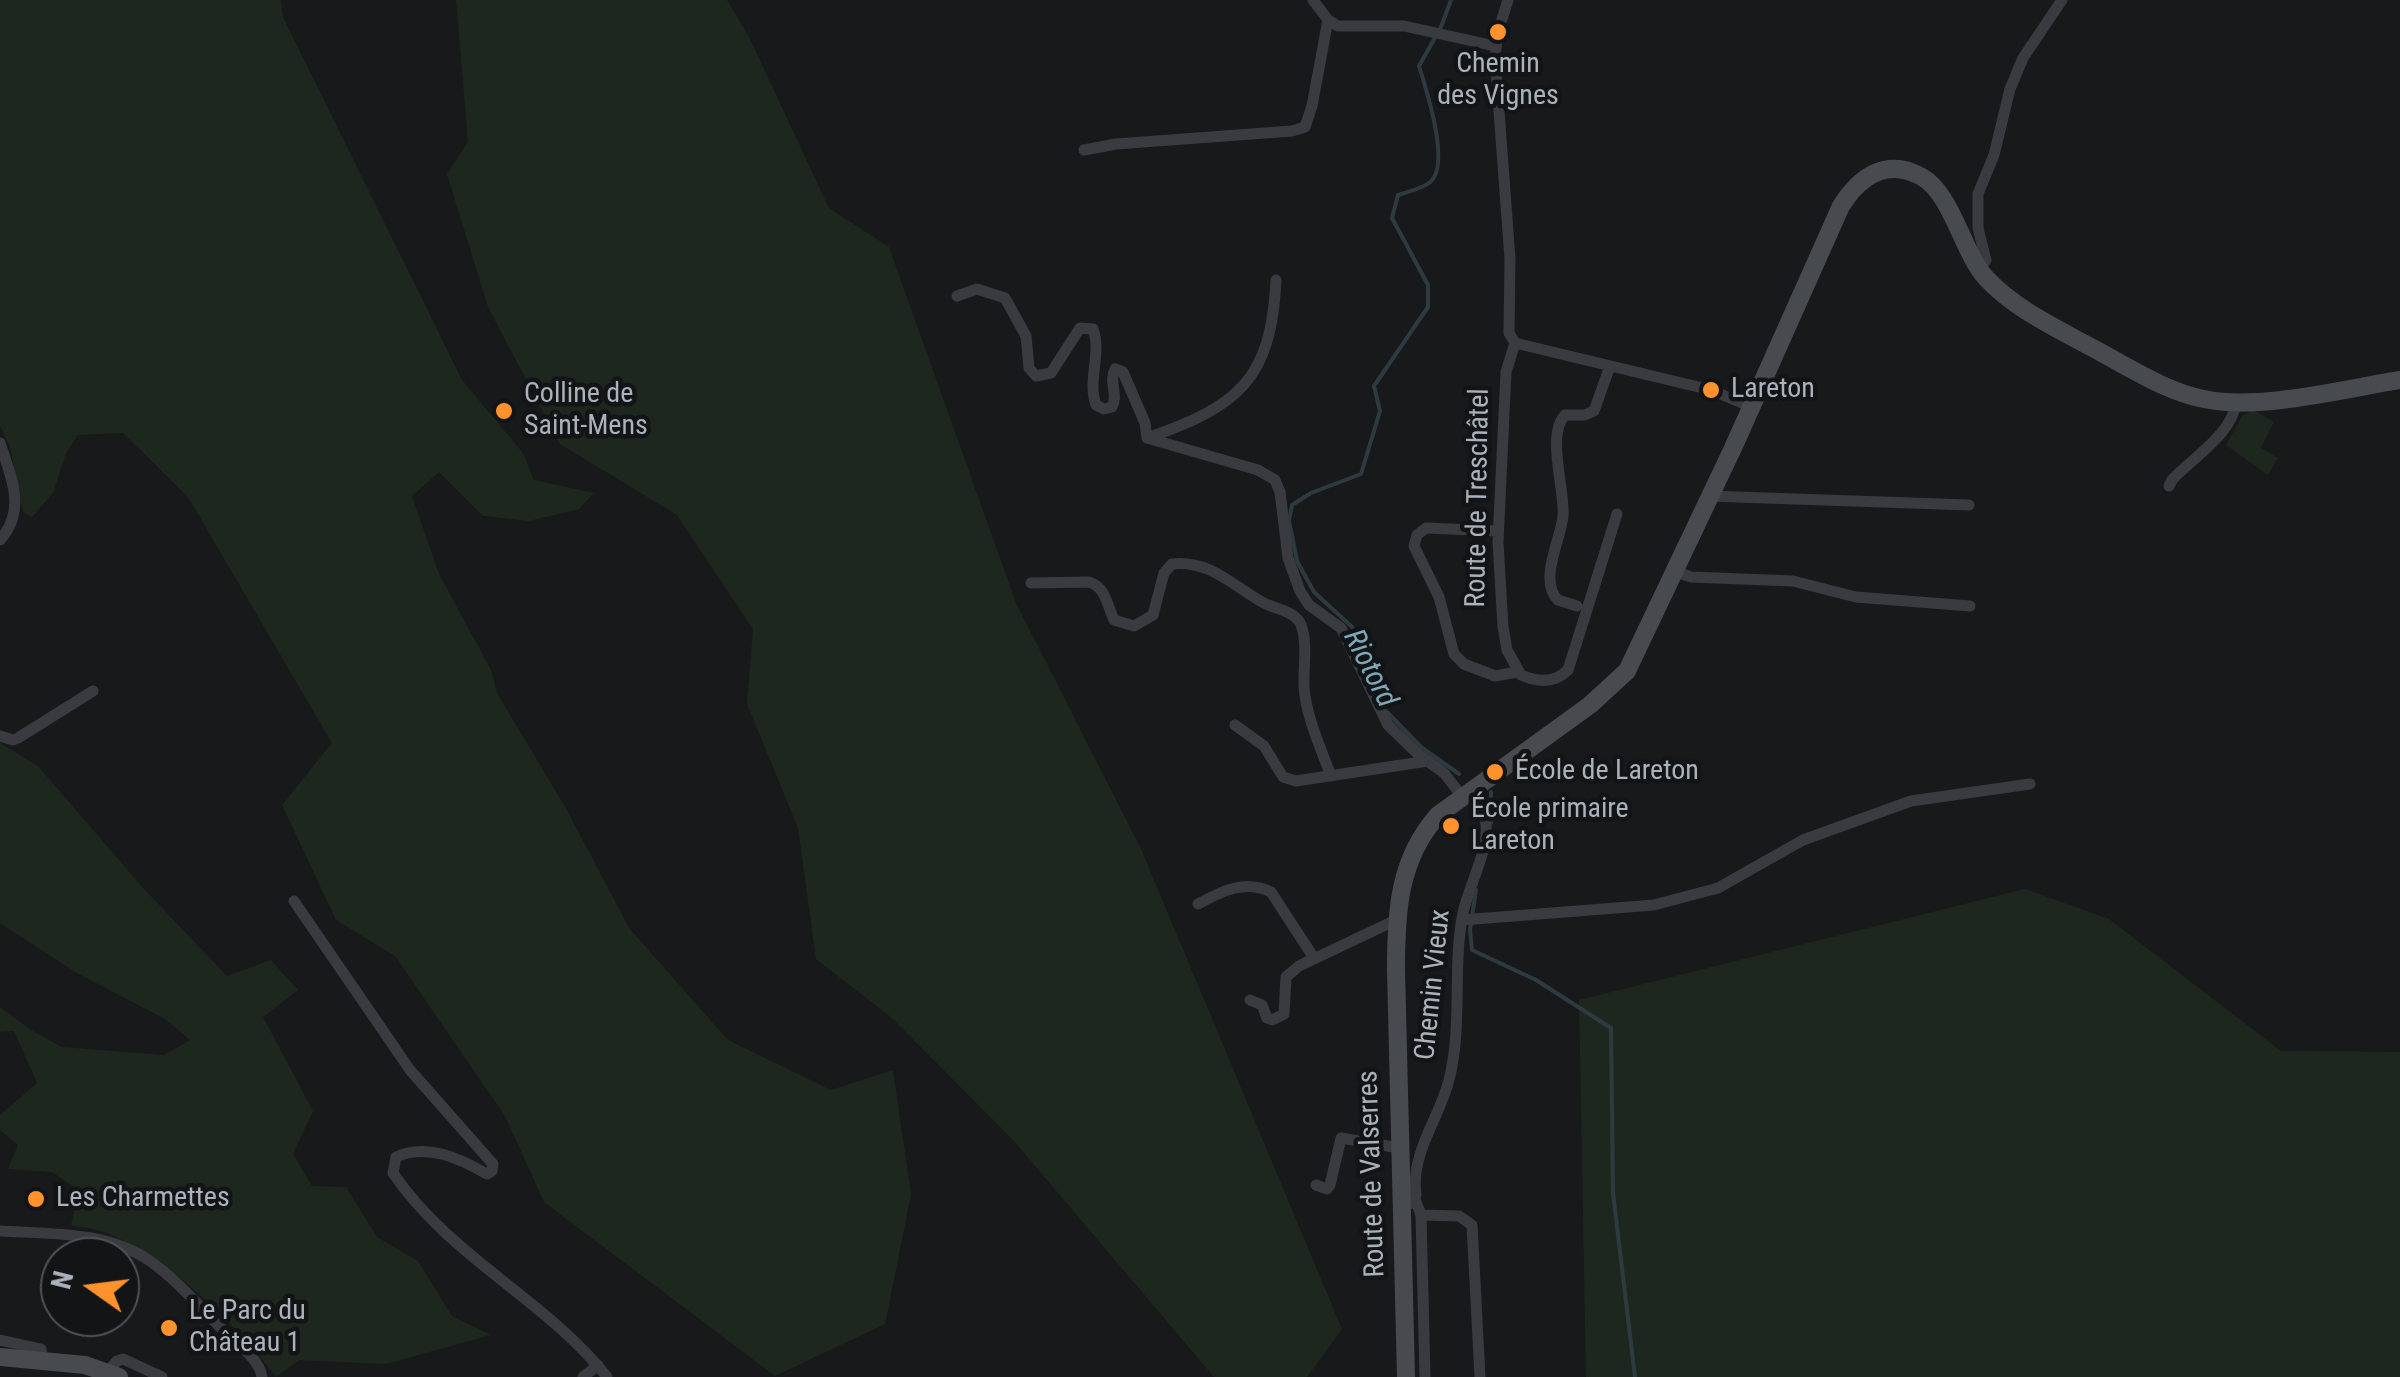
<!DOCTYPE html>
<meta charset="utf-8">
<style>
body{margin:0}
#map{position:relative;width:2400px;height:1377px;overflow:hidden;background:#18191b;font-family:"Roboto Condensed",sans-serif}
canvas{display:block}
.north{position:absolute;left:40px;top:1237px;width:100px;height:100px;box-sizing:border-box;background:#131416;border:2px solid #4f5358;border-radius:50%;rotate:284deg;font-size:28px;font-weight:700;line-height:40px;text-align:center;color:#aab2bc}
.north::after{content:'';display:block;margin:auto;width:35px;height:45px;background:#ff922c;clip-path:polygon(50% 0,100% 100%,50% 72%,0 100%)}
</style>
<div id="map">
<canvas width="2400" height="1377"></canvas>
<div class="north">N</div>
</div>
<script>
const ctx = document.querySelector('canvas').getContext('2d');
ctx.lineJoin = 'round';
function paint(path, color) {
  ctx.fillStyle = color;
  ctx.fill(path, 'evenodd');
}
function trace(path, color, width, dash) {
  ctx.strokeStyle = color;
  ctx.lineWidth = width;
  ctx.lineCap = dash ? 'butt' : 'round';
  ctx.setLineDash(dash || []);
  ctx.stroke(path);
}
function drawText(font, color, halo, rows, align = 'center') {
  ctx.font = font + ' "Roboto Condensed",sans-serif';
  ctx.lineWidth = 9;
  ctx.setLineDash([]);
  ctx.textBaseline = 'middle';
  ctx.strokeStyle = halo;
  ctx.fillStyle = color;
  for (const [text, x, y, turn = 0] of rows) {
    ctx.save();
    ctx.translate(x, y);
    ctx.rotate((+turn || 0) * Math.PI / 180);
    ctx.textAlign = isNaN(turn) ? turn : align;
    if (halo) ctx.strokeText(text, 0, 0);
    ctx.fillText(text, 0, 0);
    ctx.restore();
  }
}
const green = new Path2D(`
 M0 0H281L283 17 462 380 523 453 534 480 594 493 579 509 529 521 483 516 439 472 412 496 439 574 491 670 497 693 568 812 629 928 728 1040 831 1090 893 1070 911 1194 885 1324 775 1376 544 1202 505 1116 395 956 336 920 282 805 332 743 188 497 123 433 78 435 66 453 53 493 32 517 23 512 10 447 0 426Z
 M456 0H727L749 37 829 208 889 247 1016 603 1141 849 1342 1329 1307 1377H1214L1014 1141 892 1018 816 959 798 828 747 704 753 629 677 515 560 444 488 307 447 174 468 142Z
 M2254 410 2274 422 2261 448 2278 458 2268 475 2226 445 2242 416Z
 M0 743 38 766 144 889 227 976 271 960 298 990 263 1017 313 1111 293 1154 312 1186 346 1187 377 1237 418 1261 452 1316 491 1335 386 1364 299 1360 276 1377C237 1325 170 1259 109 1234 97 1229 83 1228 71 1225L79 1190 52 1172 8 1169 18 1145 0 1130V1115L37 1083 14 1031 0 1032V1007L31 1030 62 1047 164 1055 190 1040 165 1019 75 972 0 923Z
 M2025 889 2109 919 2281 1051 2400 1052V1377H1586L1579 1000Z`);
const stream = new Path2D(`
 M1364 663 1352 627 1314 592 1297 561 1289 521 1292 505 1311 493 1361 474 1380 411 1374 386 1428 307V285L1392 218 1398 195C1407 192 1421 189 1429 183 1452 167 1426 89 1419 66L1441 27 1451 0
 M1387 712 1421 747 1459 774
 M1491 792V823
 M1476 890 1470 930 1472 950 1536 980 1611 1028 1613 1193 1635 1377`);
const street = new Path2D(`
 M1508 0 1498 32 1495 57 1510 259 1509 333 1515 343 1506 372 1498 542 1503 627 1507 650 1521 675C1537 682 1554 684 1568 670L1617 514
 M1328 20 1338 26H1404L1495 46
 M1084 150 1116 144 1292 131 1305 127 1312 106 1328 20 1313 0
 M1979 269 1986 260 1978 228V194L1994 155 2010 89 2023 58 2062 0
 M957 296 977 289 1005 298 1026 336 1029 368 1036 376 1051 373 1080 328 1093 329C1102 353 1087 380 1096 405L1104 409 1112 407C1119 395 1108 382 1115 369L1123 372 1145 423 1147 438
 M1515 343 1711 390 1742 403
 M1147 438 1258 470 1275 480 1280 492 1288 558 1300 591 1309 605 1341 628 1388 725 1418 754 1444 773 1461 795
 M1147 438C1238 406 1271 381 1276 280
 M0 443C11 477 27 510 0 540
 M2169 486 2172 480C2192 458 2233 434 2236 402
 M1708 496 1969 505
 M1498 531 1426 528 1417 535 1414 546 1439 597 1454 654 1464 664 1495 676 1517 672
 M1674 571 1691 577 1793 581 1856 597 1970 606
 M1031 583 1089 582C1106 587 1107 605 1114 620L1134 626 1153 615 1164 573 1172 564C1210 560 1232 585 1262 602 1274 609 1296 611 1301 625 1308 642 1303 669 1304 687 1306 716 1321 749 1331 776
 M1577 606 1558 600C1538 581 1561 539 1563 516 1565 488 1546 435 1565 415H1585L1594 411 1610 366
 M1235 725 1264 746 1283 777 1296 781 1428 761
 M0 736 13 740 18 738 93 691
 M294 901 410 1070 493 1164 492 1171 487 1174C459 1158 427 1143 396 1157L393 1173C450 1257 545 1299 607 1377
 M1198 904C1222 891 1245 879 1271 892L1314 958
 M1462 920 1654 905 1718 888 1803 840 1911 801 2030 784
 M1250 1000 1262 1005 1267 1018 1272 1020 1284 1014 1286 977 1299 966 1396 920
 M1316 1185 1327 1189 1330 1185 1341 1138 1399 1148
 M1415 1199 1421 1215 1425 1377
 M1401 1204H1409L1416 1195C1410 1154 1439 1119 1449 1080 1463 1025 1452 968 1463 913 1469 885 1488 853 1486 824 1484 812 1474 801 1467 791
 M1421 1215 1459 1216 1472 1225 1480 1377
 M0 1231C50 1234 107 1231 150 1261 177 1280 200 1307 223 1330 236 1343 259 1358 262 1377
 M0 1340 41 1349 44 1362
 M108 1371 117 1361 123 1359 162 1377
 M583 1377 598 1365`);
const secondary = new Path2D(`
 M0 1357 85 1365 119 1377
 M1406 1377 1396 970C1396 913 1398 860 1438 815L1590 705 1627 671 1733 448 1841 206C1860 176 1887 157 1922 177 1952 194 1962 251 1986 278 2014 308 2052 326 2087 345 2124 364 2163 391 2204 399 2258 411 2344 389 2400 380`);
const markers = [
 [1498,32,10,"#ff922c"],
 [1711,390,10,"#ff922c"],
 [504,411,10,"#ff922c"],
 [1495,772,10,"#ff922c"],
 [1451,826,10,"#ff922c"],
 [36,1199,10,"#ff922c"],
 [169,1328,10,"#ff922c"]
];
const poiNames = [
 ["Chemin",1498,65,"center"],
 ["des Vignes",1498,97,"center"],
 ["Lareton",1731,390],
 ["Colline de",524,395],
 ["Saint-Mens",524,427],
 ["École de Lareton",1515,772],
 ["École primaire",1471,810],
 ["Lareton",1471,842],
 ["Les Charmettes",56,1199],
 ["Le Parc du",189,1312],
 ["Château 1",189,1344]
];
const streetNames = [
 ["Route de Treschâtel",1479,498,-89],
 ["Chemin Vieux",1434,985,-84],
 ["Route de Valserres",1373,1174,-92]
];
const waterNames = [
 ["Riotord",1369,669,63]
];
paint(green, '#1e271e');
trace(stream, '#2d3b40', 4);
trace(street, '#393b40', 11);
trace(secondary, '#474b50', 18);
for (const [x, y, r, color] of markers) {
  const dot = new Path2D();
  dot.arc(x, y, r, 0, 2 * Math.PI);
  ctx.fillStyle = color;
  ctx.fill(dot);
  trace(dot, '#131416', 4);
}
drawText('28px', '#aab2bc', '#131416', poiNames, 'left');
drawText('28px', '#aab2bc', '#131416', streetNames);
drawText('italic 30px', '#7ea8b9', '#131416', waterNames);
</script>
